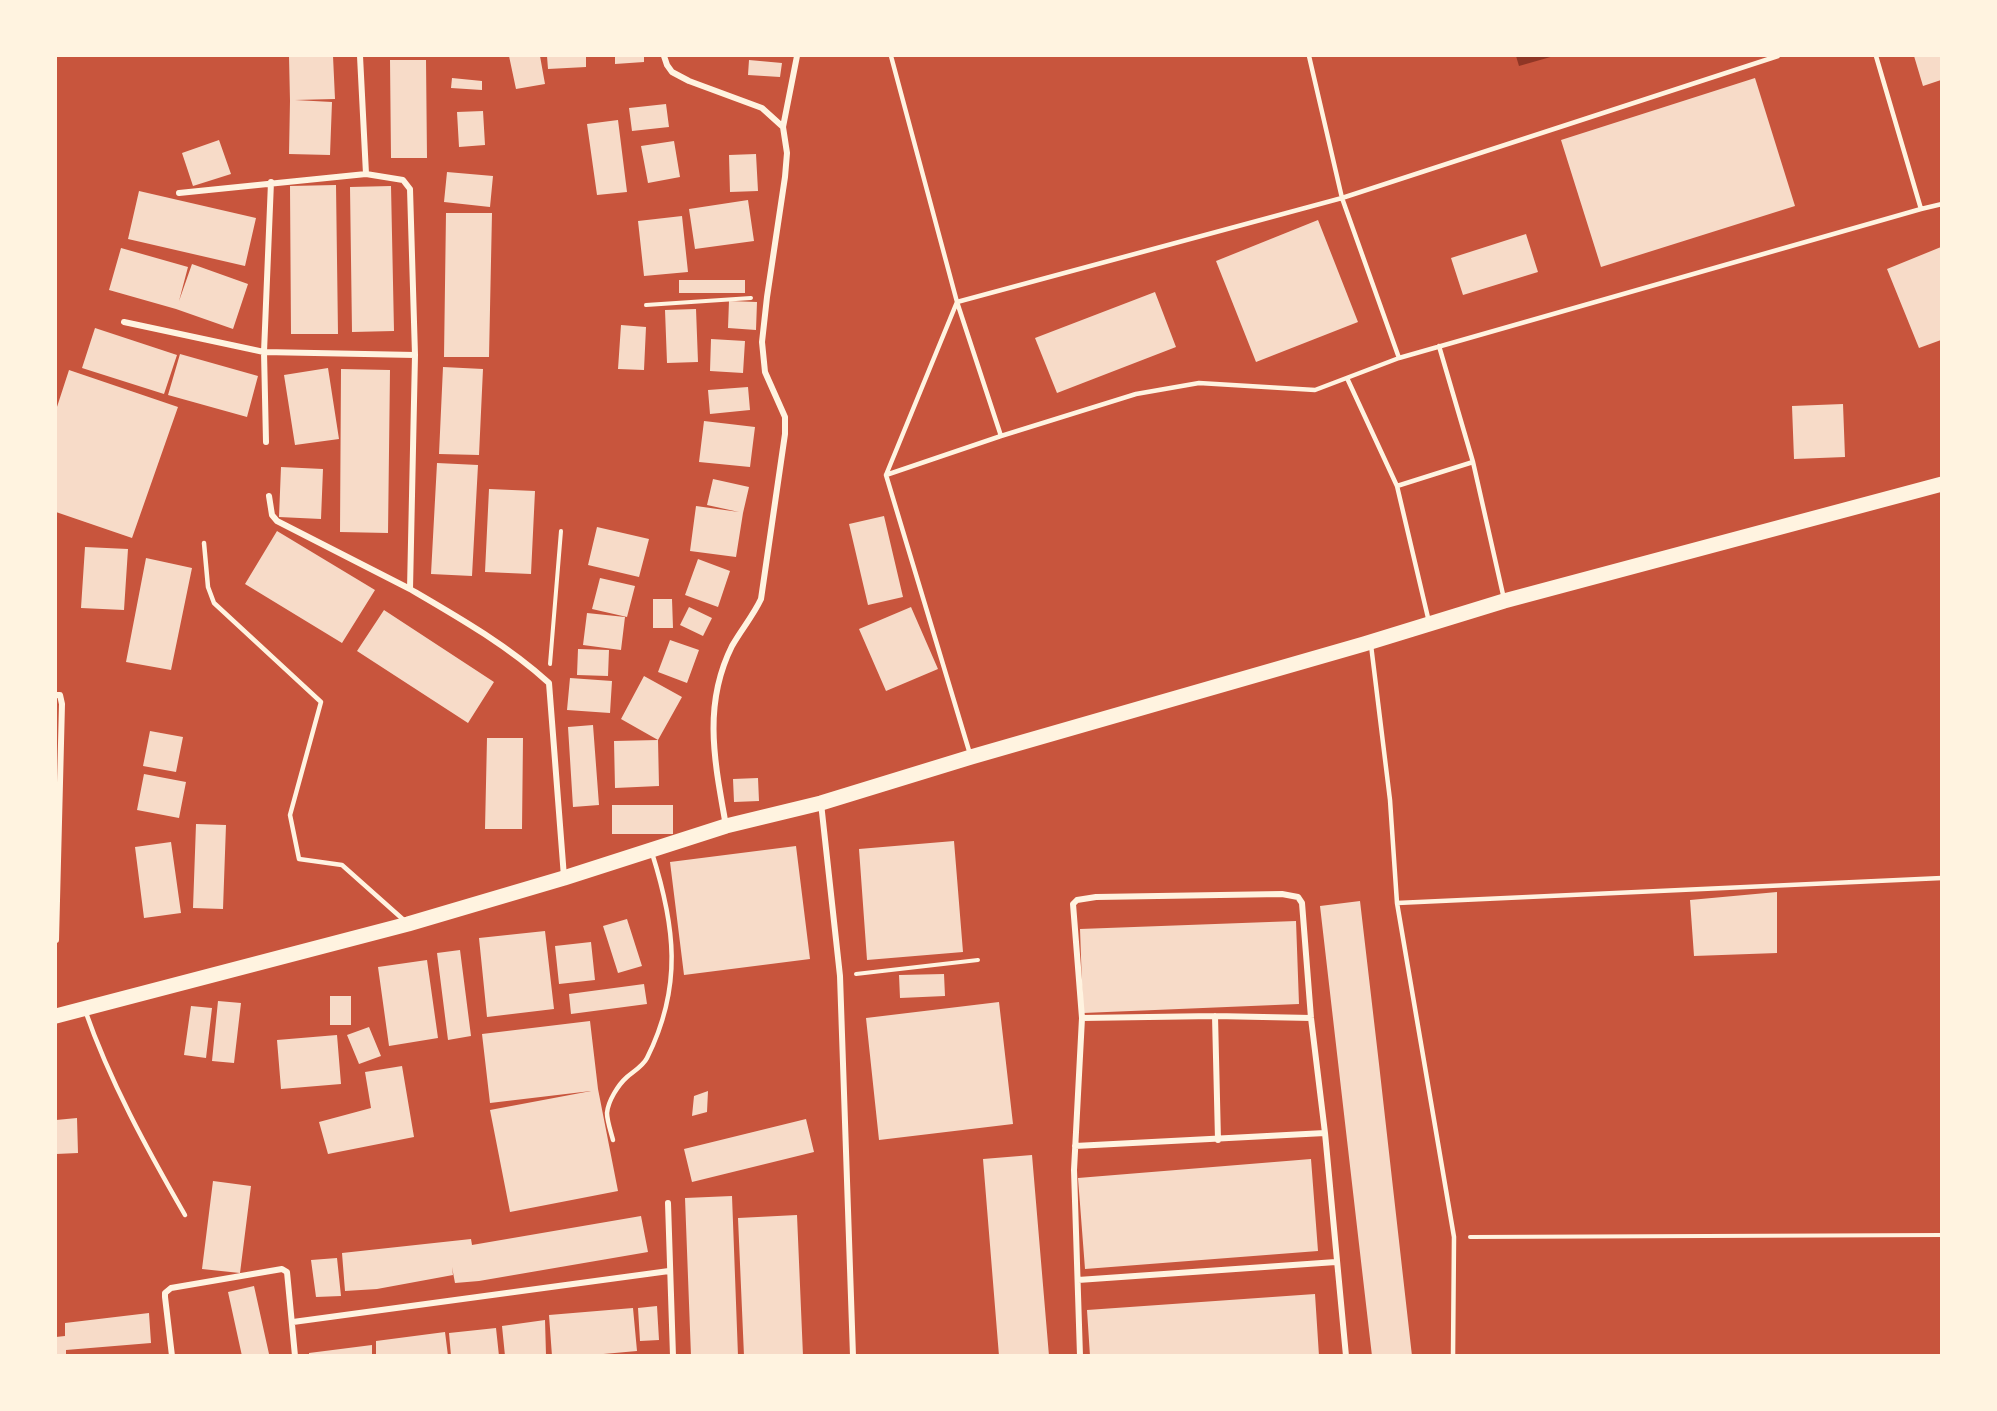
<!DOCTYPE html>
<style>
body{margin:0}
#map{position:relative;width:1997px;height:1411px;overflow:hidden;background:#c8553d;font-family:"DejaVu Sans",sans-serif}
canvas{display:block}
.frame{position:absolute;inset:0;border:57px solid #fff3e0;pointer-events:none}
</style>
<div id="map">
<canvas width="1997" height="1411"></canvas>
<div class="frame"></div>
</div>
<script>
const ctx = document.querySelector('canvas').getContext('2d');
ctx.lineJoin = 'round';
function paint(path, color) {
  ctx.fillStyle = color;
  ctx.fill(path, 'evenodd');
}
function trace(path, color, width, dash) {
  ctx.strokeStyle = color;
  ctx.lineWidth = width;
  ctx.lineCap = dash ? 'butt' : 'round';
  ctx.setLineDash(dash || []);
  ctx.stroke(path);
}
const water = new Path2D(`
 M1516 56H1554L1519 66Z`);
const building = new Path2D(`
 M289 56H333L335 99 295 100 332 102 330 155 289 154 290 101Z
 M509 56H540L545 84 516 89Z
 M547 56H586V67L548 69Z
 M615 56H644V62L615 64Z
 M1914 56H1941V80L1923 86Z
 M390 60H426L427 158H391Z
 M749 60 782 63 780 77 748 75Z
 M452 78 482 81V90L451 88Z
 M1755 78 1795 206 1601 267 1561 140Z
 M666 104 669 127 632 131 629 108Z
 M483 111 485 145 459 147 457 112Z
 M618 120 627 192 597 195 587 124Z
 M219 140 231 174 193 186 182 153Z
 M674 141 680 177 648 183 641 146Z
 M756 154 758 191 730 192 729 155Z
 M447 172 493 176 490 207 444 202Z
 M336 185 338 334H291L290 186Z
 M391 186 394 331 352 332 350 187Z
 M139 191 256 218 245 266 128 239Z
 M748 200 754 241 695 249 689 209Z
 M446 213H492L489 357H444Z
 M682 216 688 272 644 276 638 221Z
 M1318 220 1358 322 1256 362 1216 261Z
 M1526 234 1538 272 1463 295 1451 258Z
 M1941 247V340L1919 348 1887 269Z
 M121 248 188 267 179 301 192 264 248 284 233 329 176 309 109 290Z
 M679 280H745V293H679Z
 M1155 292 1176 347 1057 393 1035 338Z
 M729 301 757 302 756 330 728 328Z
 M696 309 698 362 667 363 665 310Z
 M621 325 646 327 644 370 618 369Z
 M95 328 177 355 164 394 82 368Z
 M711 339 745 341 743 373 710 371Z
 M180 354 258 376 247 417 168 395Z
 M443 367 483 369 479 455 439 454Z
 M328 368 339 439 295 445 284 375Z
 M341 369 390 370 388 533 340 532Z
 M69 370 178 407 132 538 56 512V410Z
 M748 387 750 410 710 414 708 390Z
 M1843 404 1845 457 1794 459 1792 406Z
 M704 421 755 427 750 467 699 462Z
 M437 463 478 465 472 576 431 574Z
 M281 467 323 469 321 519 279 517Z
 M713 479 749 487 743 513 736 557 690 551 696 506 739 512 707 505Z
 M489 489 535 491 531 574 485 572Z
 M884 516 903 597 868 605 849 524Z
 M597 527 649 539 639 577 588 565Z
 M277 531 375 590 342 643 245 584Z
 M85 547 128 549 124 610 81 608Z
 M146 558 192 568 171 670 126 662Z
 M698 559 730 571 718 607 685 595Z
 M600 578 635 586 627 617 592 609Z
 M653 599H672L673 628H653Z
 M689 607 712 618 703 636 680 625Z
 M911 607 938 669 886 691 859 629Z
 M384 610 494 682 468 723 357 651Z
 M587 613 625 617 621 650 583 645Z
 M670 640 699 650 687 683 658 672Z
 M578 649 609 650 608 676 577 675Z
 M644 676 682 697 658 740 659 786 615 788 614 741 658 740 621 719Z
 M570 678 612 681 610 713 567 710Z
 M593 725 599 805 573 807 568 727Z
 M150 731 183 737 176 772 143 766Z
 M487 738H523L522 829H485Z
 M144 774 186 782 179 818 137 810Z
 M758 778 759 801 734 802 733 779Z
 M612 805H673V834H612Z
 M196 824 226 825 223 909 193 908Z
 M954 841 963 952 867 960 859 849Z
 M171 842 181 913 144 918 135 847Z
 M796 846 810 959 684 975 670 862Z
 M1777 892V953L1694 956 1690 900Z
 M1360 901 1379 1064 1412 1356H1372L1359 1244 1320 906Z
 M627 919 642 966 618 973 603 926Z
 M1296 921 1299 1004 1083 1013 1080 929Z
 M545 931 554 1009 487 1017 479 938Z
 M591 942 595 980 559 984 555 946Z
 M460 950 471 1036 448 1040 437 953Z
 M427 960 438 1038 389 1046 378 967Z
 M944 974 945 996 900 998 899 975Z
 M644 984 647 1004 571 1014 569 994Z
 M330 996H351V1025H330Z
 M218 1001 241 1003 234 1063 212 1061Z
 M999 1002 1013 1124 879 1140 866 1018Z
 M191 1006 212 1008 206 1058 184 1055Z
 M590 1021 598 1089 618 1191 510 1212 490 1110 591 1091 490 1103 482 1034Z
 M369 1027 381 1056 359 1064 347 1035Z
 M337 1035 341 1084 281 1089 277 1040Z
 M402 1066 414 1137 328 1154 319 1122 371 1108 365 1072Z
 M708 1091 707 1112 692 1116 694 1096Z
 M77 1118 78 1153 56 1154V1120Z
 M806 1119 814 1152 692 1182 684 1149Z
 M1032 1155 1049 1356H999L983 1159Z
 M1311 1159 1318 1251 1085 1269 1078 1178Z
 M213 1181 251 1186 240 1273 202 1269Z
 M732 1196 738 1356H691L685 1198Z
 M797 1215 803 1356H744L738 1218Z
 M641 1216 648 1252 479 1281 455 1283 452 1267 453 1275 377 1289 345 1291 342 1253 471 1239 472 1245Z
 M337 1258 341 1296 316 1297 311 1260Z
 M254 1286 269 1354 242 1356 228 1292Z
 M1315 1294 1319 1356H1090L1087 1310Z
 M657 1306 659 1340 640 1341 638 1308Z
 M633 1308 637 1351 581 1356H552L549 1315Z
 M149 1313 151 1343 66 1350V1356H56V1337L65 1336V1323Z
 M545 1320 546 1355 505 1356 502 1326Z
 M496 1328 499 1356H451L449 1333Z
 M445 1332 448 1356H376V1341Z
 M372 1345V1356H309V1353Z`);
const path = new Path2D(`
 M646 305 751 298
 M550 664 561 531
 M856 974 978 960
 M1470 1237 1942 1235`);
const service = new Path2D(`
 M891 56 957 302 1001 436
 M1309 56 1342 198 1399 358
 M1876 56 1921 209 1942 204
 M957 302 1342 198 1778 56
 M957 302 886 475 970 754
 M1439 346 1473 462 1504 599
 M1347 378 1397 486 1429 622
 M886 475 1001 436 1136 394 1199 383 1315 390 1399 358 1921 209
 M1397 486 1473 462
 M204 543 208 587 214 603 321 702 290 815 299 859 342 865 406 922
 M1371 645 1390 800 1397 903 1454 1237 1453 1356
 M1397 903 1942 878
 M85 1010C110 1082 147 1149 185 1215
 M613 1140C611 1132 607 1121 607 1113 608 1101 618 1085 627 1077 634 1071 643 1066 647 1058 683 986 675 926 652 853`);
const minor = new Path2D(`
 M360 56 366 174 403 180 410 189 415 355 410 589C458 617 507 645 549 683L564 877
 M664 56 667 65 672 72 689 81 762 108 783 127 787 153 785 177 767 297 762 342 765 372 785 417V434L761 599C753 616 741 630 732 646 702 706 715 763 726 826
 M783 127 797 56
 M179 193 366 174
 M124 322 264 352 415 355
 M266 442 264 352 271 182
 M269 496 272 515 277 521 410 589
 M56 695H60L62 704 56 940
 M821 803 840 976 853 1356
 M1215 1016 1218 1140
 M1082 1018 1215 1016 1311 1018
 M1075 1146 1325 1133
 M668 1203 673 1356
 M1078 1280 1336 1262
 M293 1322 669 1271
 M172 1356 165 1297V1293L171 1288 282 1269 287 1272 295 1356
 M1080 1356 1074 1170 1082 1018 1073 904 1077 900 1096 897 1282 894 1298 897 1302 903 1311 1018 1325 1133 1346 1356`);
const primary = new Path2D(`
 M56 1016 408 924 564 878 726 826 821 803 971 757 1364 644 1504 601 1942 484`);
paint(water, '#8f3625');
paint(building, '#f7dbc8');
trace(path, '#fff3e0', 4);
trace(service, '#fff3e0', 4.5);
trace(minor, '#fff3e0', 6);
trace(primary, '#fff3e0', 15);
</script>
